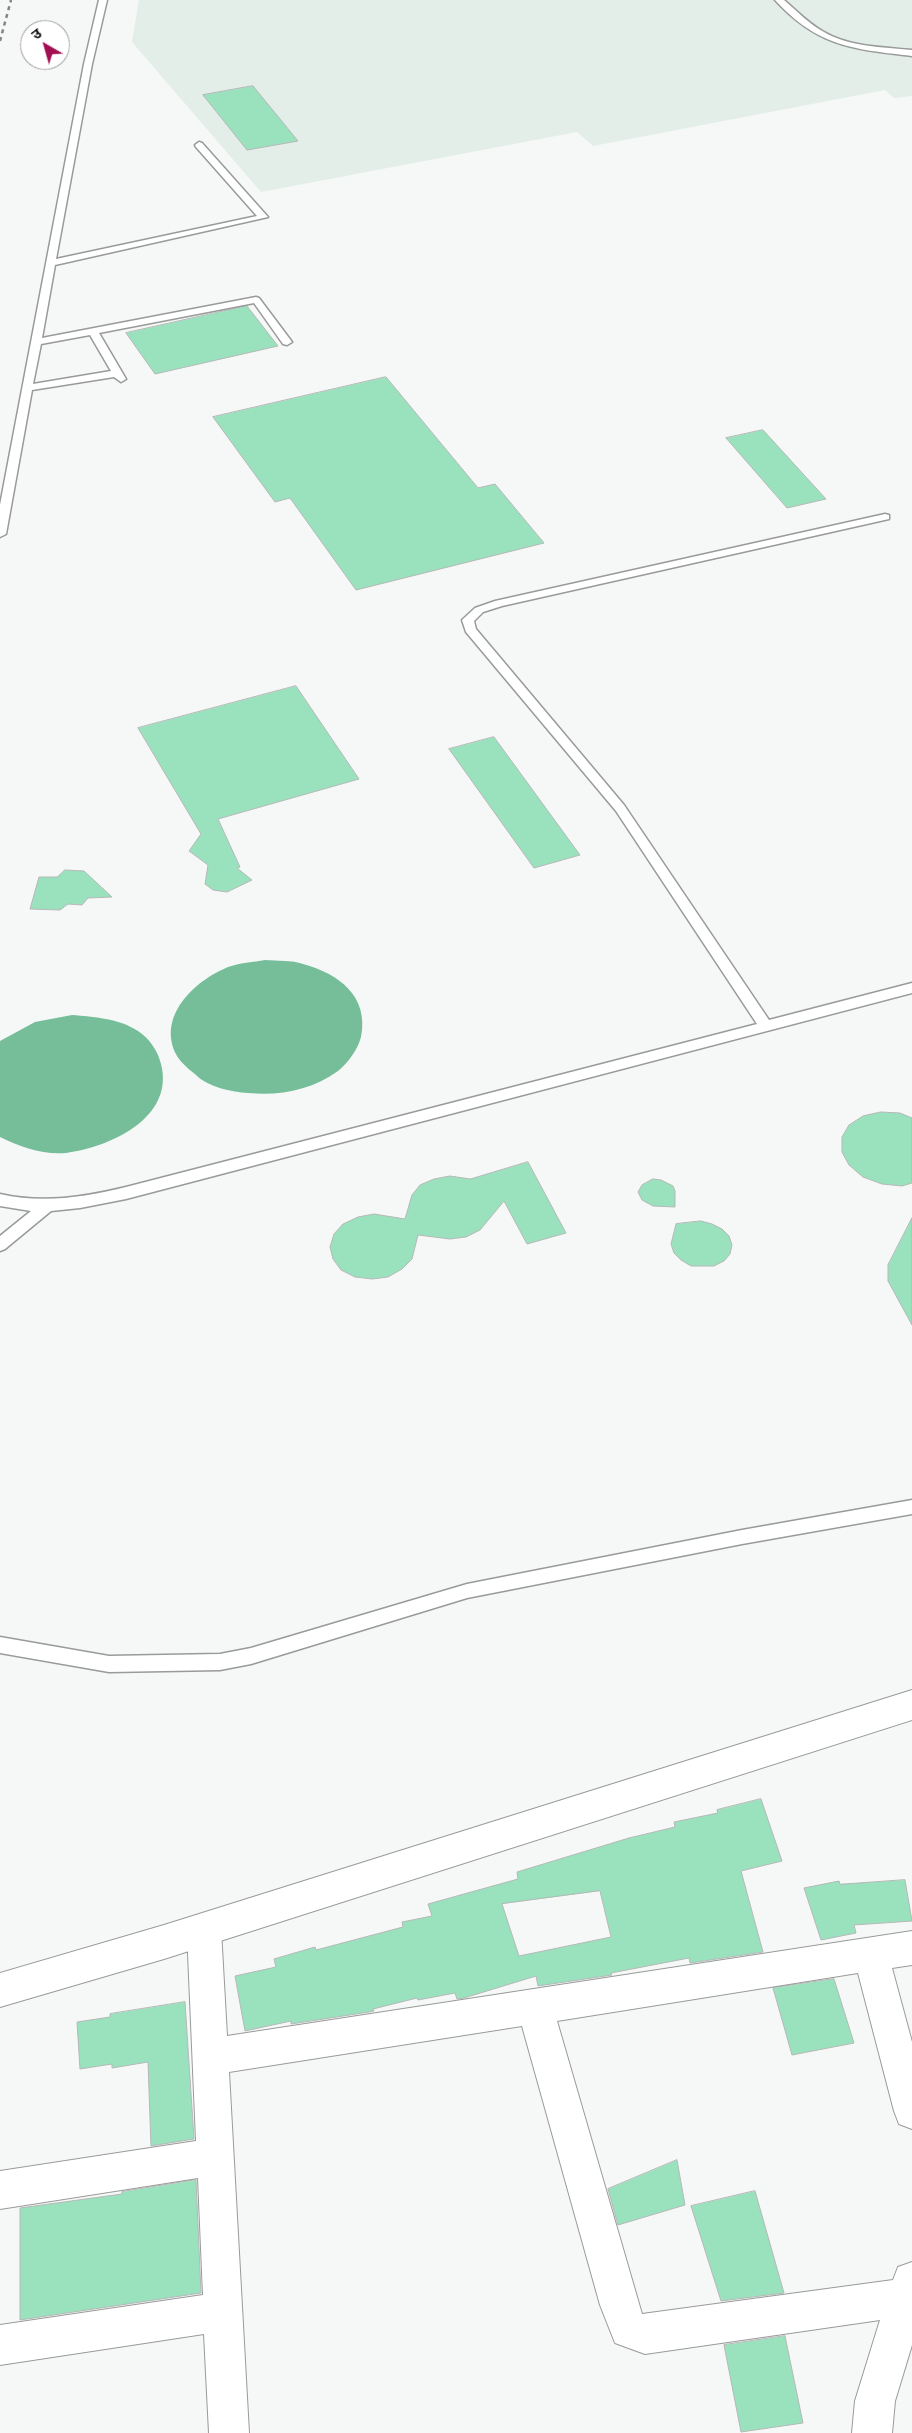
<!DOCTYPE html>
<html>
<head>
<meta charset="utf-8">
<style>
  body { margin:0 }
  #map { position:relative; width:912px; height:2433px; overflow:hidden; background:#f5f8f6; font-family:"Exo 2","Noto Sans Devanagari",sans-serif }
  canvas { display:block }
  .north { position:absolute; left:20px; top:20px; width:50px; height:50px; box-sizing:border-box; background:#fff; border:1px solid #9f9f9f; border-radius:50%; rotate:322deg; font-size:14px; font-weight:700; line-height:20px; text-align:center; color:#0e0f0f }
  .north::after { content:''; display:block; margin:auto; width:18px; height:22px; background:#a20e52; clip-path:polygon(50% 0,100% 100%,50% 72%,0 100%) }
</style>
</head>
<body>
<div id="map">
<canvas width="912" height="2433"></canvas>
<div class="north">उ</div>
</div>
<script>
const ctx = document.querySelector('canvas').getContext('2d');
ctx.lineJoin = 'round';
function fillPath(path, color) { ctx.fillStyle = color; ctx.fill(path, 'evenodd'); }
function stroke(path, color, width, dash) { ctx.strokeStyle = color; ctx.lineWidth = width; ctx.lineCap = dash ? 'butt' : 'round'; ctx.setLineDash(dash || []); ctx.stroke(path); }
fillPath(new Path2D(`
  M139,0h773v96l-18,2 -9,-8 -292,56 -16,-14 -316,60 -129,-150z`), '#e3eee8');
fillPath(new Path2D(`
  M265,960c12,1 27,0 38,4 36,10 66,32 58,73 -3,12 -13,26 -23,34 -26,19 -58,25 -90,22 -16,-1 -40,-6 -52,-18 -6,-5 -15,-12 -19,-19 -21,-39 17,-75 51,-89 11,-4 26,-5 37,-7z
  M72,1015c22,2 46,3 66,16 11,7 20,20 23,33 14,54 -51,83 -95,89 -23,2 -46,-6 -66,-16v-96l35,-19z`), '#76bd9a');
const building = new Path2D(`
  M253,86l45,55 -51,9 -44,-55z
  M247,306l31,40 -123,28 -29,-41z
  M386,377l92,111 17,-4 49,59 -188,47 -66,-92 -15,4 -62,-85z
  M763,430l63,69 -39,9 -61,-70z
  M296,686l63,93 -141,40 22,48 -3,1 15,12 -25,12 -14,-2 -8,-6 3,-19 -19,-14 12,-17 -63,-106z
  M494,737l86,118 -46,13 -85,-119z
  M65,870l19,1 28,26 -24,1 -6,7 -14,-1 -8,6 -30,-1 9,-32h18z
  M881,1112l19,1 12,5v65l-10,3 -20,-2 -19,-7 -14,-12 -7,-13v-15l7,-12 14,-9z
  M528,1162l38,71 -39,11 -23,-43 -24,29 -14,7 -16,2 -32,-4 -6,24 -10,10 -14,8 -16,2 -17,-2 -14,-7 -8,-11 -3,-12 4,-13 9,-10 15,-7 16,-3 31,5 7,-24 8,-10 14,-6 16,-3 20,3z
  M653,1179l8,1 12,6 2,5v16l-22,-1 -11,-6 -4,-8 4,-7z
  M912,1218v107l-24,-44v-16z
  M701,1221l11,3 10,5 7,7 3,9 -2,9 -6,7 -10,5h-23l-10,-6 -7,-7 -3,-9 5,-20z
  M761,1799l21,62 -41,10 22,81 -73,11 -1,-5 -78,15 1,2 -74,11 -2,-10 -72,22 -7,1 -2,-6 -37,7 -1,-2 -44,11 1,2 -5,1 -78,12v-3l-46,10 -10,-55 41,-9 -2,-8 41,-12 1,3 87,-23 -1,-5 30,-6 -4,-12 90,-25 -1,-7 112,-34 46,-11 -1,-5 44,-9 -1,-3zM600,1891l11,46 -92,19 -17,-52z
  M905,1880l7,41 -58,4 2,8 -35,7 -17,-52 35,-7 1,3z
  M834,1979l20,64 -62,12 -19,-67z
  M185,2002l9,137 -43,7 -3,-84 -36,6v-4l-32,5 -3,-47 33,-5v-3z
  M677,2160l8,45 -67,20 -10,-36z
  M196,2180l5,113 -181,27v-112l102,-14v-2z
  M755,2191l29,102 -63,8 -30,-95z
  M785,2336l18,87 -62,9 -17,-87z`);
fillPath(building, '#9ae2be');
stroke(building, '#b5b8b7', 1);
const lane = new Path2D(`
  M99,0h8l-15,64 -36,195 201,-43 -61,-69 -1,-2 4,-3 3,1 66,74 -213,48 -13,73 214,-41 3,1 33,44 -5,3 -4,-1 -29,-41 -155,30 27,46 -5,3 -7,-5 -82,13 -26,144 -6,3v-32l84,-441zM90,335l21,36 -78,13 8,-40z
  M775,0h9c13,11 25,24 40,32 26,15 58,15 88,18v6c-59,-7 -94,-9 -137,-56z
  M885,514l4,1v4l-387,87 -19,6 -9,9 2,8 148,176 145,215 143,-37v10l-786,206 -46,9 -29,3 -46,38 -5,2v-15l31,-25 -31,-5v-12c43,10 84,3 126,-7l631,-163 -141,-213 -150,-179 -4,-12 13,-12 20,-7z
  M912,1500v14l-170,30 -275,54 -216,66 -31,6 -111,2 -109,-19v-16l109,19 111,-2 31,-6 216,-64 275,-54z`);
const street = new Path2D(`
  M204,1913l12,5 5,12 6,106 685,-105v34l-20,3 20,74v87l-13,-5 -5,-13 -36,-138 -301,48 85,293 251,-34 5,-13 14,-5v83l-17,56 -3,32h-40l3,-32 25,-81 -235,34 -30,-11 -15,-38 -78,-279 -293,46 20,361h-40l-5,-99 -204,31v-40l203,-30 -5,-117 -198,31v-38l196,-30 -9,-211 5,-12z`);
const secondary = new Path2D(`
  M912,1690v30l-748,239 -164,48v-34l164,-48z`);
stroke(lane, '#989b99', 3);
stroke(street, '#989b99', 2);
stroke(secondary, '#989b99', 2);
fillPath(lane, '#fff');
fillPath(street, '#fff');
fillPath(secondary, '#fff');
stroke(new Path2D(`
  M0,41l11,-41`), '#838584', 2.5, [4, 4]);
</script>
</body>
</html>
